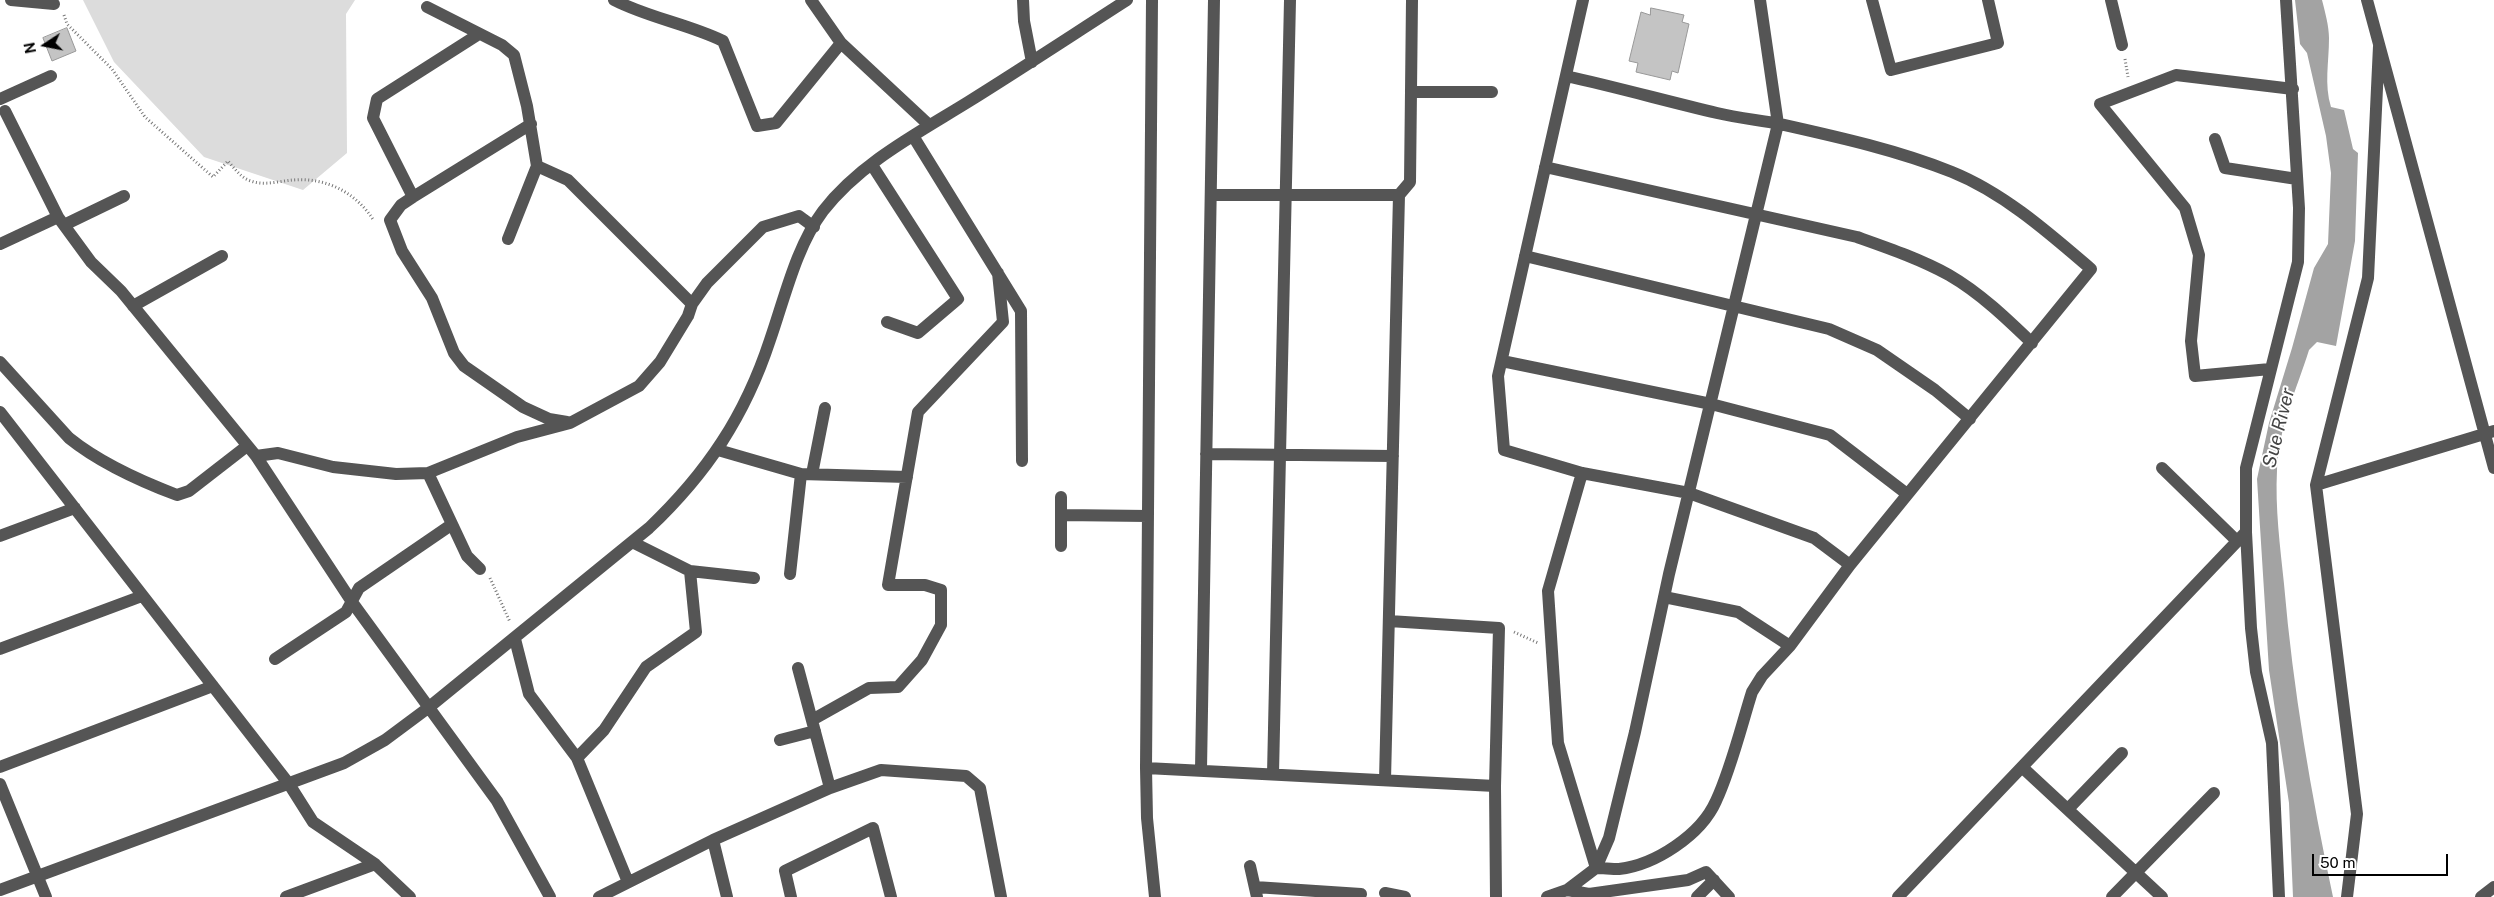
<!DOCTYPE html>
<html>
<head>
<meta charset="utf-8">
<style>
  body { margin:0 }
  #map { position:relative; width:2494px; height:897px; overflow:hidden; background:#fff; font-family:"Public Sans",sans-serif }
  canvas { display:block }
  .north { position:absolute; left:20px; top:20px; width:50px; height:50px; -webkit-text-stroke:4px #fff; paint-order:stroke; rotate:259deg; font-size:14px; font-weight:700; line-height:20px; text-align:center; color:#000 }
  .north::after { content:''; display:block; margin:auto; width:18px; height:22px; background:#000; clip-path:polygon(50% 0,100% 100%,50% 72%,0 100%) }
  .scale { position:absolute; left:2312px; top:854px; width:136px; height:22px; box-sizing:border-box; border:2px solid #000; border-top:0; padding-left:6px; font-size:15px; line-height:18px; white-space:nowrap; color:#000; -webkit-text-stroke:4px #fff; paint-order:stroke }
</style>
</head>
<body>
<div id="map">
<canvas width="2494" height="897"></canvas>
<div class="north">N</div>
<div class="scale">50 m</div>
</div>
<script>
const ctx = document.querySelector('canvas').getContext('2d');
ctx.lineJoin = 'round';
function fillPath(path, color) { ctx.fillStyle = color; ctx.fill(path, 'evenodd'); }
function stroke(path, color, width, dash) { ctx.strokeStyle = color; ctx.lineWidth = width; ctx.lineCap = dash ? 'butt' : 'round'; ctx.setLineDash(dash || []); ctx.stroke(path); }
function label(font, color, halo, rows, align = 'center') {
  ctx.font = font + ' "Public Sans",sans-serif'; ctx.lineWidth = 4; ctx.setLineDash([]); ctx.textBaseline = 'middle'; ctx.strokeStyle = halo; ctx.fillStyle = color; for (const [text, x, y, turn = 0] of rows) {
    ctx.save(); ctx.translate(x, y); ctx.rotate((+turn || 0) * Math.PI / 180); ctx.textAlign = isNaN(turn) ? turn : align; if (halo) ctx.strokeText(text, 0, 0); ctx.fillText(text, 0, 0); ctx.restore();
  }
}
fillPath(new Path2D(`
  M83,0h272l-9,14 1,139 -44,37 -99,-33 -90,-95z`), '#dcdcdc');
fillPath(new Path2D(`
  M2295,0h27c3,12 7,26 7,38 0,25 -5,46 2,69l13,3 9,39 5,4 -3,88 -19,105 -19,-4 -8,8c-12,38 -31,80 -32,120 -2,38 3,76 7,114 9,106 27,209 49,313h-40l-4,-94 -20,-133 -12,-191 12,-56 23,-75 22,-80 14,-24 3,-71 -5,-37 -19,-83 -7,-9z`), '#a3a3a3');
const building = new Path2D(`
  M1651,8l33,7 -2,7 7,2 -11,49 -6,-2 -2,9 -34,-8 2,-9 -9,-2 12,-49 9,3z
  M67,28l9,23 -24,10 -9,-23z`);
fillPath(building, '#c4c4c4');
stroke(building, '#999', 1);
stroke(new Path2D(`
  M64,15l3,9 45,45 33,48 68,60 15,-16c7,8 13,17 23,20 13,5 29,0 42,-1 33,-3 64,13 81,41
  M2125,59l3,18
  M490,578l20,44
  M1514,632l24,11`), '#777', 3, [1, 2.5]);
stroke(new Path2D(`
  M11,0l43,4
  M614,0c35,18 74,24 109,41l34,85 19,-3 65,-80
  M811,0l30,43 88,82
  M1023,0l1,21 8,41
  M1152,0l-6,768 1,50 8,79
  M1583,0l-85,376 6,74 78,23 107,20 125,45 36,27
  M1872,0l19,70 107,-27 -10,-43
  M2111,0l11,45
  M2367,0l127,468
  M427,7l75,38 12,10 13,51 10,60 31,14 124,124
  M1566,76c50,11 100,25 151,37 21,5 42,7 63,11 58,13 117,26 172,48 52,21 97,61 139,97l-241,296 -60,81 -28,30 -10,16c-11,35 -21,77 -36,109 -15,34 -61,64 -97,68 -8,0 -16,-1 -23,-1
  M1411,92h81
  M0,99l51,-23
  M5,111l53,106 33,45 30,29 135,165 96,146 145,199 53,96
  M531,124l-118,73 -12,8 -11,15 12,31 30,47 22,55 10,13 59,41 26,12 18,3
  M913,136l108,175 1,150
  M2215,139l10,29 72,11
  M872,165l86,134 -40,34 -31,-11
  M1545,167l312,70c31,11 63,22 92,38 31,18 57,43 83,68
  M1211,195h188
  M413,197l-40,-79 4,-19 102,-65
  M64,225l60,-29
  M508,239l29,-73
  M0,244l58,-27
  M1525,256l304,73 48,21 58,40 35,29
  M133,306l89,-50
  M1502,361l209,43 119,31 77,59
  M0,362l69,76c31,25 71,43 108,57l12,-4 58,-45
  M2270,369l-75,7 -4,-35 8,-86 -14,-47 -85,-104 76,-29 117,14
  M0,412l289,372 24,38 62,42 35,33
  M718,450l83,24 -11,100
  M1206,454l187,2
  M256,456l22,-3 55,14 63,7 32,-1 89,-36 53,-14 69,-37 21,-24 28,-46 4,-12 15,-21 56,-56 36,-11 15,11
  M2162,468l75,73
  M428,473l39,83 13,13
  M1582,473l-34,118 10,152 38,125
  M801,474l106,3
  M812,474l13,-66
  M2316,485l178,-54
  M1061,515l87,1
  M0,536l75,-28
  M1061,546v-49
  M690,571l64,7
  M1664,597l74,15 52,34
  M1389,621l110,7 -4,158 1,111
  M515,639l14,55 48,64 51,124
  M0,649l142,-53
  M275,659l71,-47 13,-24 92,-63
  M798,668l32,120
  M812,720l57,-32 29,-1 24,-27 19,-35v-35l-16,-5h-37l30,-173 85,-90 -5,-49
  M780,740l35,-9
  M577,758l27,-28 42,-63 50,-35 -6,-61 -58,-29
  M0,767l213,-81
  M1146,768l349,18
  M2023,768l139,129
  M1201,770l13,-770
  M1273,774l17,-774
  M1385,780l14,-585 11,-13 2,-182
  M0,784l46,113
  M2068,809l54,-56
  M713,840l14,57
  M1250,866l7,31
  M1255,887l106,7
  M0,890l344,-127 41,-23 43,-32 221,-180c58,-55 96,-112 121,-188 15,-43 26,-93 53,-129 37,-48 95,-78 145,-109 53,-33 106,-68 159,-102
  M1567,890l22,4 99,-14 18,-8 23,25
  M1385,893l20,4
  M286,897l89,-33
  M599,897l114,-57 117,-52 51,-18 85,6 14,12 21,109
  M791,897l-6,-26 88,-43 18,69
  M1547,897l20,-7 29,-22 13,-30 26,-106 34,-158 109,-450 -18,-124
  M1697,897l17,-17
  M1898,897l348,-365
  M2112,897l102,-104
  M2279,897l-7,-154 -16,-71 -5,-44 -5,-96v-64l52,-206 1,-54 -13,-208
  M2347,897l10,-83 -41,-329 52,-207 11,-232
  M2481,897l13,-10`), '#555', 12);
label('italic 19px', '#444', '#fff', [
  ["Sue River",2279,428,-76]
]);
</script>
</body>
</html>
